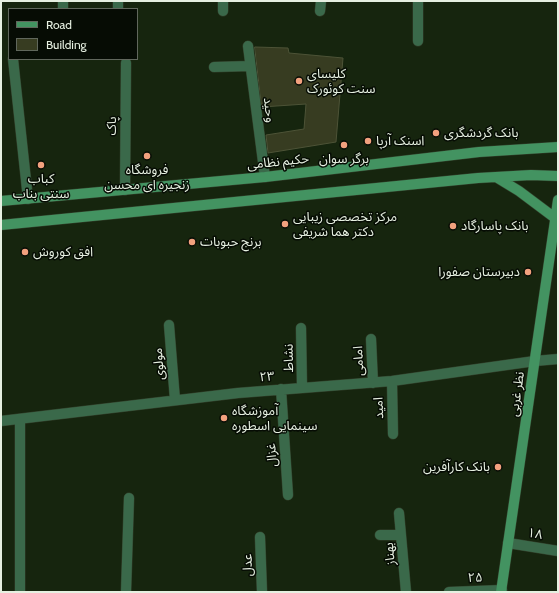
<!DOCTYPE html>
<html>
<head>
<meta charset="utf-8">
<style>
  body { margin:0 }
  #map { position:relative; width:559px; height:593px; overflow:hidden; background:#16250e; font-family:Cabin,sans-serif }
  canvas { display:block }
  .frame { position:absolute; inset:0; border:2px solid #e6f0e1; pointer-events:none }
  .legend { position:absolute; left:8px; top:8px; width:130px; height:52px; box-sizing:border-box; background:#060c04; border:1px solid #60675c; margin:0; padding:5px 7px; list-style:none; font-size:12px; color:#e6f0e1 }
  .legend li { display:flex; align-items:center; gap:8px; height:20px }
  .legend b { width:20px; border:1px solid #60675c }
</style>
</head>
<body>
<div id="map">
<canvas width="559" height="593"></canvas>
<div class="frame"></div>
<ul class="legend">
<li><b style="height:5px;background:#439361"></b>Road</li>
<li><b style="height:11px;background:#373c21"></b>Building</li>
</ul>
</div>
<script>
const ctx = document.querySelector('canvas').getContext('2d');
ctx.lineJoin = 'round';
function fillPath(path, color) { ctx.fillStyle = color; ctx.fill(path, 'evenodd'); }
function stroke(path, color, width, dash) { ctx.strokeStyle = color; ctx.lineWidth = width; ctx.lineCap = dash ? 'butt' : 'round'; ctx.setLineDash(dash || []); ctx.stroke(path); }
function label(font, color, halo, rows, align = 'center') {
  ctx.font = font + ' Cabin,"Noto Sans Arabic",sans-serif'; ctx.lineWidth = 3; ctx.setLineDash([]); ctx.textBaseline = 'middle'; ctx.strokeStyle = halo; ctx.fillStyle = color; for (const [text, x, y, turn = 0] of rows) {
    ctx.save(); ctx.translate(x, y); ctx.rotate((+turn || 0) * Math.PI / 180); ctx.textAlign = isNaN(turn) ? turn : align; if (halo) ctx.strokeText(text, 0, 0); ctx.fillText(text, 0, 0); ctx.restore();
  }
}
const building = new Path2D(`
  M255,47l33,1 1,5 54,5 -7,84 -68,11 -2,-18 38,-6 2,-25 -44,3z`);
fillPath(building, '#373c21');
stroke(building, '#4d5337', 1);
const minor = new Path2D(`
  M63,1v8
  M118,1v8
  M223,11v-10
  M320,11l1,-10
  M418,41v-40
  M248,46l17,131
  M13,59l15,140
  M214,67l36,-1
  M125,190l1,-127
  M169,325l6,75
  M301,328l1,60
  M371,339l2,44
  M392,381l1,53
  M281,389l7,106
  M20,419v173
  M1,421l237,-28 154,-12 143,-20 23,-2
  M399,513l7,79
  M380,535h21
  M260,537l2,55
  M508,543l50,8
  M126,592l3,-94
  M449,592l53,-2`);
const secondary = new Path2D(`
  M496,177l23,14 36,27
  M1,201l264,-24 214,-25 79,-5
  M1,225l477,-47 53,-3 27,1
  M501,592l57,-392`);
stroke(minor, '#33412c', 11);
stroke(secondary, '#33412c', 11);
stroke(minor, '#3a694a', 10);
stroke(secondary, '#439361', 10);
for (const [x, y, r, color] of [
  [299,81,4,"#f2a17e"],
  [436,133,4,"#f2a17e"],
  [368,141,4,"#f2a17e"],
  [344,145,4,"#f2a17e"],
  [147,156,4,"#f2a17e"],
  [41,165,4,"#f2a17e"],
  [285,224,4,"#f2a17e"],
  [453,226,4,"#f2a17e"],
  [192,242,4,"#f2a17e"],
  [25,252,4,"#f2a17e"],
  [528,272,4,"#f2a17e"],
  [224,418,4,"#f2a17e"],
  [498,467,4,"#f2a17e"]
]) { const dot = new Path2D(); dot.arc(x, y, r, 0, 2 * Math.PI); ctx.fillStyle = color; ctx.fill(dot); stroke(dot, '#060c04', 1.5); }
label('13px', '#e6f0e1', '#060c04', [
  ["کلیسای",307,74],
  ["سنت کوئورک",307,89],
  ["بانک گردشگری",444,133],
  ["اسنک آرپا",376,141],
  ["برگر سوان",344,159,"center"],
  ["فروشگاه",147,170,"center"],
  ["زنجیره ای محسن",147,185,"center"],
  ["کباب",41,179,"center"],
  ["سنتی بناب",41,194,"center"],
  ["مرکز تخصصی زیبایی",293,217],
  ["دکتر هما شریفی",293,232],
  ["بانک پاسارگاد",461,226],
  ["برنج حبوبات",200,242],
  ["افق کوروش",33,252],
  ["دبیرستان صفورا",520,272,"right"],
  ["آموزشگاه",232,411],
  ["سینمایی اسطوره",232,426],
  ["بانک کارآفرین",490,467,"right"]
], 'left');
label('13px', '#e6f0e1', '#060c04', [
  ["وحید",269,110,83],
  ["پاک",112,126,-90],
  ["حکیم نظامی",278,162,-6],
  ["نشاط",289,358,-91],
  ["امامی",359,361,-93],
  ["مولوی",159,364,-94],
  ["۲۳",267,377,-4],
  ["نظر غربی",517,394,-82],
  ["امید",379,408,-92],
  ["غزال",272,455,-94],
  ["۱۸",535,534,9],
  ["بهناز",390,554,-96],
  ["عدل",248,565,-91],
  ["۲۵",475,578,-2]
]);
</script>
</body>
</html>
